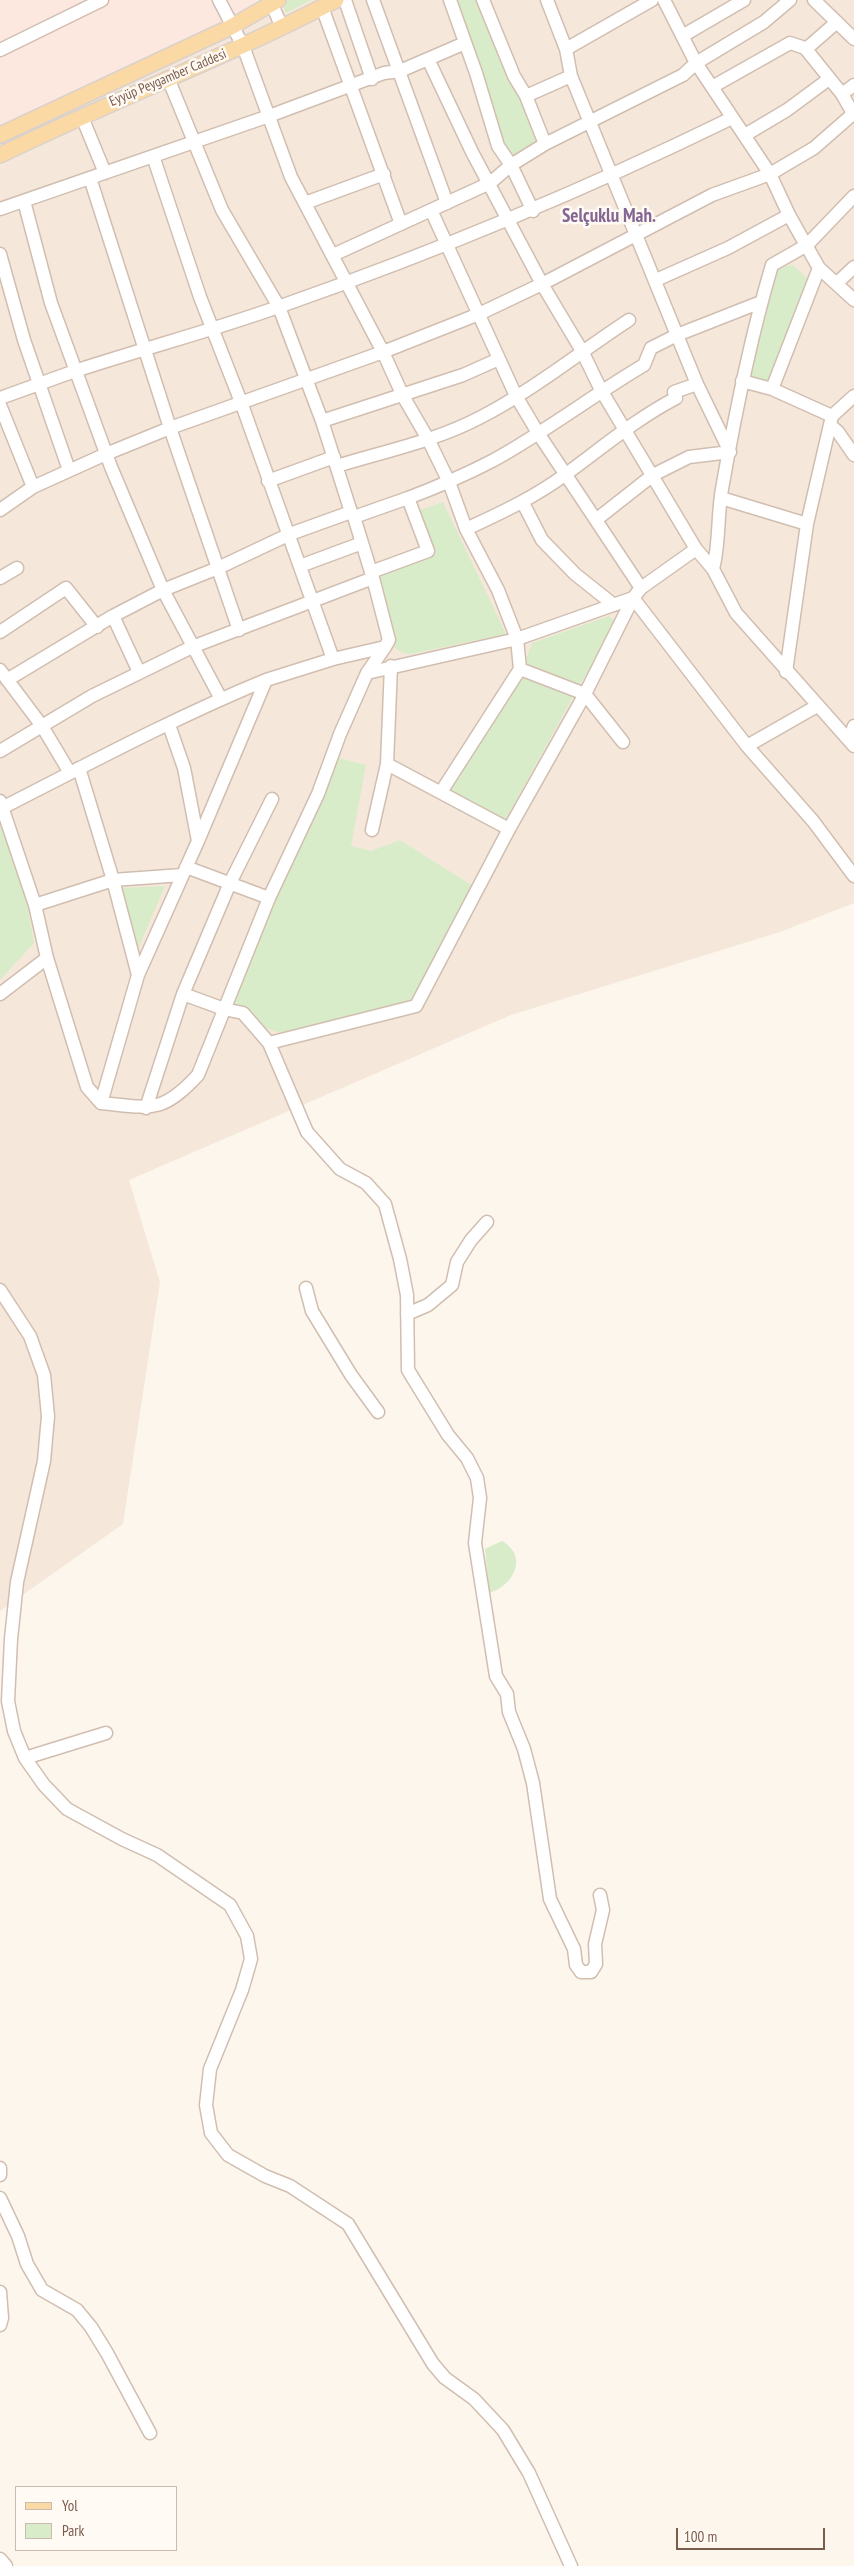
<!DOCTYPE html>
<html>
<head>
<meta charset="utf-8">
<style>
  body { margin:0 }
  #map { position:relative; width:854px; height:2566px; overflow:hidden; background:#fdf6ec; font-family:"PT Sans Narrow",sans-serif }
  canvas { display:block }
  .legend { position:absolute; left:15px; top:2486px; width:162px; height:65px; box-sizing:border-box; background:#fffaf3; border:1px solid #cabbb1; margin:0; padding:6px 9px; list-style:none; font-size:15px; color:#7a5c4d }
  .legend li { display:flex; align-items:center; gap:10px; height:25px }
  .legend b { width:25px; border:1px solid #cabbb1 }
  .scale { position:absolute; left:676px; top:2528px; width:149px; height:22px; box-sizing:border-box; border:2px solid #7a5c4d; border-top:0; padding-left:6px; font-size:15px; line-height:18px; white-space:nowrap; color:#7a5c4d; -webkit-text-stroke:4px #fffaf3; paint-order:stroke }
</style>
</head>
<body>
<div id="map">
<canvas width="854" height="2566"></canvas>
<ul class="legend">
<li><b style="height:6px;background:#fbd9a5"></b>Yol</li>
<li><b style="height:14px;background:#d8ecc9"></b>Park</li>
</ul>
<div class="scale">100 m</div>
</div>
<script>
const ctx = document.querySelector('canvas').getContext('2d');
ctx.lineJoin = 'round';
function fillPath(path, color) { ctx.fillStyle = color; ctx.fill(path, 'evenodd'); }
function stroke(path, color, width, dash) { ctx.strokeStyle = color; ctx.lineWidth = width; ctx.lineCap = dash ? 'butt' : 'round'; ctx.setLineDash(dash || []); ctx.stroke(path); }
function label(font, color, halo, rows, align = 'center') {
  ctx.font = font + ' "PT Sans Narrow",sans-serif'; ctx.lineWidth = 5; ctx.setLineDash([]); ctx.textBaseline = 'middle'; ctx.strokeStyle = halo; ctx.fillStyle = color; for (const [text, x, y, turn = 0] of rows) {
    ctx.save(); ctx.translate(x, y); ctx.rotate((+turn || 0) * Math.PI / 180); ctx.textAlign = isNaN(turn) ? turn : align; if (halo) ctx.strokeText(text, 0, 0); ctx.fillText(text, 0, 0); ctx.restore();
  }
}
fillPath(new Path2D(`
  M0,0h854v903l-74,29 -269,83 -382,165 31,102 -37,242 -123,87z`), '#f5e8da');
fillPath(new Path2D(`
  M0,0h303l-303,147z`), '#fde8e0');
fillPath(new Path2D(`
  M288,0h23l-25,13 -3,-7z
  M453,0h26l50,107 10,37 -30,12 -11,-21 -4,-28z
  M793,265l14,13 -36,108 -23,-10 28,-108z
  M443,502l63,132 -95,20 -8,-1 -9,-6 -5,-30 -12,-41 56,-22 -15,-43z
  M609,616l8,7 -38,63 -55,-22 8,-21z
  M521,677l53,18 -68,124 -59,-28z
  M338,758l28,7 -15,81 20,5 29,-11 73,46 -63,117c-25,6 -117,34 -136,28 -15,-4 -28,-19 -40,-29l28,-76z
  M0,808l25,84 9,51 -34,37z
  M165,886l-27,63 -16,-61z
  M502,1541c28,16 10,46 -13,52l-4,-44z`), '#d8ecc9');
const minor = new Path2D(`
  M219,0l24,46 48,131 92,175 20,44 25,43 21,43 17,47 32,61 19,49 3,30 -79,123
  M270,0l11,25
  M345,0l27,79
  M373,0l74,203
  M450,0l26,73 22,73 13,19 22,46
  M483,0l31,76 12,20 19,48
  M547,0l19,49 5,27 126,308 33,68 -41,5 -36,18 -56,44
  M664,0l32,63 74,111 19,41 30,53 35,32
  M814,0l40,39
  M322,7l79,217
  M684,35l60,-35
  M566,49l86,-49
  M806,49l31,-27
  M0,50l102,-50
  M428,59l44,93 70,132 40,67 19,39 95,159 17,20 23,44 118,133
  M712,87l78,-44 15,5 37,46 12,21
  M842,94l12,-9
  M526,96l45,-20
  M82,117l23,56
  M745,135l42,-25 42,-31
  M153,156l47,141 41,105 92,257
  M90,178l80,250 69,202
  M24,201l27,102 60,164 52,123 58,109
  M305,203l79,-29
  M0,209l269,-93 115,-43 16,-2 65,-28
  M431,210l85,186 22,37 103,155
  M0,254l24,86 45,130
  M333,255l157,-72 21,-18 34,-21 138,-69 13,-12 68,-41 26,-22
  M656,280l72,-32 61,-33
  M837,283l17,-16
  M742,381l30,8 60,27
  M772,389l47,-121
  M0,398c26,-9 52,-19 78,-28 67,-22 136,-40 203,-64 154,-54 304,-116 451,-188
  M0,405l33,82
  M322,421l141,-46 36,-16
  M830,425l8,7 16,23
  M337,466c48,-15 99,-25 144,-49 52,-27 99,-65 148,-97
  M268,481l66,-24
  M408,498c29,-11 57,-23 84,-37 53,-29 101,-66 152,-96l7,-17 26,-13 84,-33
  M721,498l86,26
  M523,503l19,37 33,34 39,31
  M0,510l33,-23 73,-33 64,-26 213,-76 96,-38 63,-30 170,-89 58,-21 44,-26 39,-34
  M354,517l17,55
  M466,529c35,-16 69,-32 100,-55 37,-27 70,-55 110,-76l-2,-6 23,-8
  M300,566l62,-23
  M713,569c7,-27 4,-53 9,-80 13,-75 28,-150 50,-224l35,-20 47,-49
  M0,578l17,-10
  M373,578l16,62 -4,7
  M113,616l26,56
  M0,632l66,-44 31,39
  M391,666l-4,98 122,65
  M520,669l65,25 38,48
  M0,670l42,56 28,47
  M786,672l21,-148 25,-108 22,-20
  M367,673l150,-34 116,-41 114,148 66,75 41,55
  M7,680l106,-64 50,-26 55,-22 72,-34 61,-22
  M169,725l15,43 14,73
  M849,740l5,-14
  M747,746l70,-40
  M0,751l92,-55 100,-49 181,-69 -2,-6 57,-21 -20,-53 -54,19 -3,-5 -29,-91 -43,-114 -57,-97 -54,-132
  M79,768l34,112 69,-5
  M0,801l35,104 12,53 40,129 14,16
  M4,807c86,-44 172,-90 262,-127
  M372,830l15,-66
  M186,867l83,31
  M35,905l78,-25 25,95 -37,128c50,5 61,11 97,-28l71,-177 49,-104 22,-60 27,-61 18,-26 -52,12 -67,21 -68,161 -60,134
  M0,994l47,-36
  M183,994l41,15 19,4 26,30 38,89 33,37 26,14 19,21 15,55 7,36 1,75 40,65 19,23 10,20 3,20 -5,45 21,133 11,18 2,18 15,37 9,34 17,116 24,50 2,16 5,7h10l5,-8 -1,-20 8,-34 -3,-15
  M269,1043l147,-37 93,-177 76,-135 48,-96 8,-10 55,-39
  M146,1108l37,-114 47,-111 42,-84
  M306,1288l6,23 39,64 27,37
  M0,1290l30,46 14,39 4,41 -4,45 -27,121 -6,57 -3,62 6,30 11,27 19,27 23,24 55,30 35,16 73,50 17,31 4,23 -9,31 -32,79 -4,36 5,28 17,22 37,21 25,10 58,38 85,140 12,14 29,21 29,31 26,43 42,93
  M407,1314l21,-9 24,-20 5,-23 14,-22 16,-18
  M25,1758l81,-25
  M0,2168v7
  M0,2198l18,38 9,28 15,26 35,20 14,17 16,26 43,80
  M0,2292l2,26 -2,7
  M0,2559l6,7`);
const major = new Path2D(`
  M0,135l231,-108 47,-27
  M0,155c111,-54 227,-98 336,-155`);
stroke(minor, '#d1beb0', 15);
stroke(major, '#dad1cd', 18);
stroke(minor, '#fff', 12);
stroke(major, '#fbd9a5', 15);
label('14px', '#7a5c4d', '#fffaf3', [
  ["Eyyüp Peygamber Caddesi",168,78,-23]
]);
label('bold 19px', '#846695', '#fffaf3', [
  ["Selçuklu Mah.",609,217]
]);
</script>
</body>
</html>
